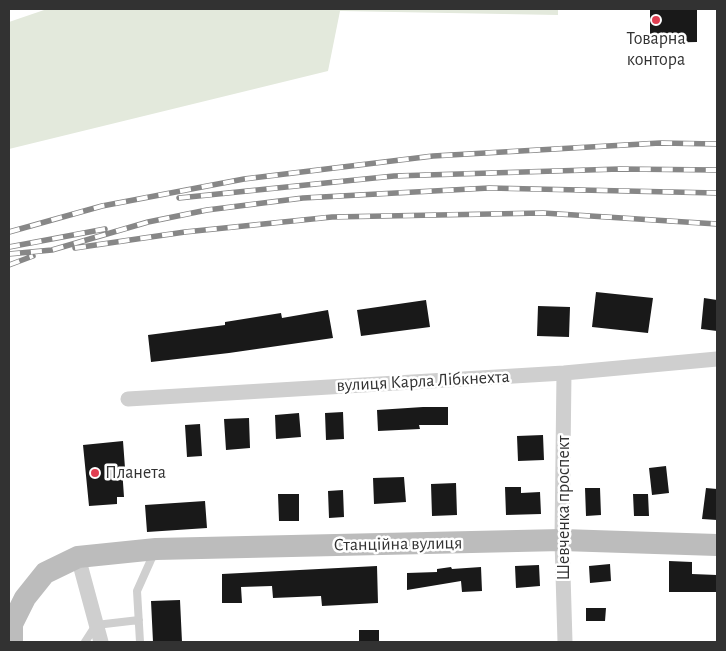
<!DOCTYPE html>
<html>
<head>
<meta charset="utf-8">
<style>
  body { margin:0 }
  #map { position:relative; width:726px; height:651px; overflow:hidden; background:#fff; font-family:"Alegreya Sans",sans-serif }
  canvas { display:block }
  .frame { position:absolute; inset:0; border:10px solid #323232; pointer-events:none }
</style>
</head>
<body>
<div id="map">
<canvas width="726" height="651"></canvas>
<div class="frame"></div>
</div>
<script>
const ctx = document.querySelector('canvas').getContext('2d');
ctx.lineJoin = 'round';
function fillPath(path, color) { ctx.fillStyle = color; ctx.fill(path, 'evenodd'); }
function stroke(path, color, width, dash) { ctx.strokeStyle = color; ctx.lineWidth = width; ctx.lineCap = dash ? 'butt' : 'round'; ctx.setLineDash(dash || []); ctx.stroke(path); }
function label(font, color, halo, rows, align = 'center') {
  ctx.font = font + ' "Alegreya Sans",sans-serif'; ctx.lineWidth = 5; ctx.setLineDash([]); ctx.textBaseline = 'middle'; ctx.strokeStyle = halo; ctx.fillStyle = color; for (const [text, x, y, turn = 0] of rows) {
    ctx.save(); ctx.translate(x, y); ctx.rotate((+turn || 0) * Math.PI / 180); ctx.textAlign = isNaN(turn) ? turn : align; if (halo) ctx.strokeText(text, 0, 0); ctx.fillText(text, 0, 0); ctx.restore();
  }
}
fillPath(new Path2D(`
  M47,9h511v6l-218,-4 -12,60 -319,78v-127z`), '#e3e9dc');
fillPath(new Path2D(`
  M650,9h47v33l-47,1z
  M596,292l57,6 -5,35 -56,-6z
  M704,298l13,2v31l-16,-2z
  M426,300l4,27 -69,9 -4,-26z
  M538,306l32,1 -1,30 -32,-1z
  M328,310l5,28 -104,15 -78,9 -3,-27 77,-10v-3l56,-9 1,5z
  M423,407h25v18h-29l1,4 -42,2 -1,-21z
  M343,412l1,27 -18,1 -1,-27z
  M299,413l2,24 -25,2 -1,-24z
  M249,418l1,30 -24,2 -2,-31z
  M200,424l2,32 -15,1 -2,-32z
  M543,435l1,25 -26,1 -1,-25z
  M123,441l2,27h-3l2,29h-7v7l-28,2 -6,-61z
  M666,466l3,27 -17,2 -3,-27z
  M404,477l2,25 -32,2 -1,-26z
  M456,483l1,32 -25,1 -1,-32z
  M505,487h16v6l19,-1 1,22 -35,1z
  M585,488h15l1,27 -15,1z
  M706,488l11,1v31l-15,-1z
  M343,490l1,27 -15,1 -1,-27z
  M278,494h21v27h-20z
  M633,494h15l1,22h-15z
  M205,501l2,27 -60,4 -2,-27z
  M669,561l23,1v12l25,1v17h-48z
  M610,564l1,17 -21,2 -1,-17z
  M539,565l1,21 -24,2 -1,-22z
  M377,566l1,37 -56,3 -1,-10 -48,2 -1,-12 -31,1 1,16h-20v-29z
  M451,567l1,2 29,-2 1,24 -20,1 -1,-11 -54,9v-17l30,-1v-3z
  M180,600l2,42h-29l-2,-41z
  M586,608h20l-1,13h-19z
  M359,630h20v12h-20z`), '#191919');
stroke(new Path2D(`
  M85,642l11,-17 43,-5
  M140,642l-3,-51 17,-38`), '#cfcfcf', 8);
stroke(new Path2D(`
  M564,373l-2,167 3,102
  M128,399l436,-26 153,-14
  M78,557l23,85`), '#cfcfcf', 15);
stroke(new Path2D(`
  M12,642v-18l13,-26 20,-25 33,-16 78,-8 406,-9 155,5`), '#bcbcbc', 22);
const rail = new Path2D(`
  M179,198l215,-22 226,-7 97,1
  M9,232l93,-26 142,-27 189,-23 227,-13 57,1
  M9,247l96,-18
  M75,248l110,-16 147,-15 211,-4 174,11
  M9,254l43,-4 96,-28 59,-12 96,-12 186,-10 228,5
  M9,265l24,-9`);
stroke(rail, '#878787', 5.5);
stroke(rail, '#fff', 4, [11]);
for (const [x, y, r, color] of [
  [656,20,5,"#e03e51"],
  [95,473,5,"#e03e51"]
]) { const dot = new Path2D(); dot.arc(x, y, r, 0, 2 * Math.PI); ctx.fillStyle = color; ctx.fill(dot); stroke(dot, '#fff', 2); }
label('18px', '#323232', '#fff', [
  ["Товарна",656,39],
  ["контора",656,60],
  ["Планета",105,473,"left"]
]);
label('18px', '#323232', '#fff', [
  ["вулиця Карла Лібкнехта",423,381,-3],
  ["Шевченка проспект",564,508,-90],
  ["Станційна вулиця",398,544,-1]
]);
</script>
</body>
</html>
